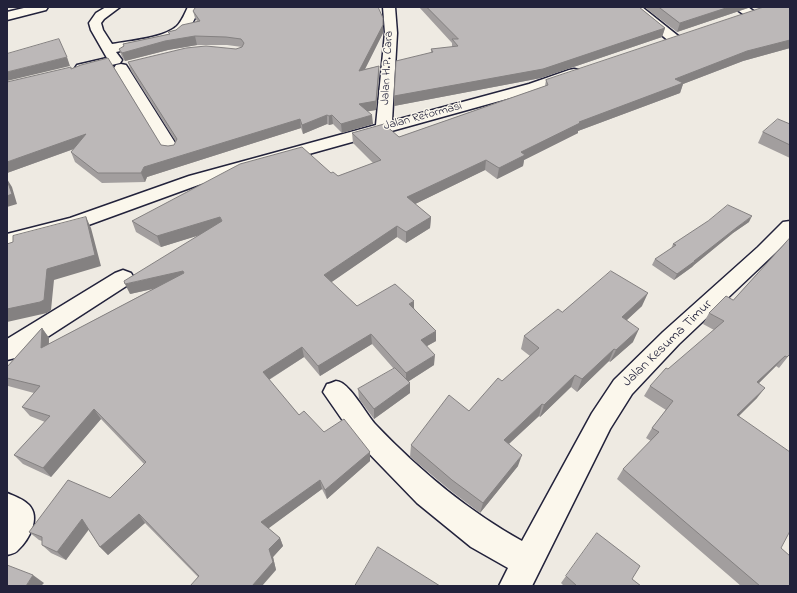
<!DOCTYPE html>
<html>
<head>
<meta charset="utf-8">
<style>
  body { margin:0 }
  #map { position:relative; width:797px; height:593px; overflow:hidden; background:#eeeae2; font-family:"Indie Flower",sans-serif }
  canvas { display:block }
  .frame { position:absolute; inset:0; border:8px solid #22223b; pointer-events:none }
</style>
</head>
<body>
<div id="map">
<canvas width="797" height="593"></canvas>
<div class="frame"></div>
</div>
<script>
const ctx = document.querySelector('canvas').getContext('2d');
ctx.lineJoin = 'round';
function stroke(path, color, width, dash) { ctx.strokeStyle = color; ctx.lineWidth = width; ctx.lineCap = dash ? 'butt' : 'round'; ctx.setLineDash(dash || []); ctx.stroke(path); }
function fillPath(path, color) { ctx.fillStyle = color; ctx.fill(path, 'evenodd'); }
function label(font, color, halo, rows, align = 'center') {
  ctx.font = font + ' "Indie Flower",sans-serif'; ctx.lineWidth = 3; ctx.setLineDash([]); ctx.textBaseline = 'middle'; ctx.strokeStyle = halo; ctx.fillStyle = color; for (const [text, x, y, turn = 0] of rows) {
    ctx.save(); ctx.translate(x, y); ctx.rotate((+turn || 0) * Math.PI / 180); ctx.textAlign = isNaN(turn) ? turn : align; if (halo) ctx.strokeText(text, 0, 0); ctx.fillText(text, 0, 0); ctx.restore();
  }
}
const street = new Path2D(`
  M28,7h20l-2,3 -39,10v-8z
  M106,7h14l-16,12 -3,4 2,7 9,14c18,-3 52,-6 65,-18 5,-5 8,-13 11,-19h12c-4,8 -7,18 -14,24 -14,13 -51,17 -70,21l6,8 -2,3 -38,9 -5,-1 -2,-3 2,-3 30,-7 -16,-28 -2,-7 7,-10z
  M383,7h12l2,26 -5,88 137,-37 40,-14 5,-1 5,1 2,3 -2,3 -40,14 -338,94 -118,43 -76,21v-14l63,-16 119,-42 187,-51 9,-92z
  M628,7h14l40,32 -2,3h-10z
  M733,7h15l8,6 -2,3h-8z
  M121,64l5,1 2,3 51,81 -2,4 -6,1 -6,-1 -2,-4 -49,-81 2,-3z
  M790,221v18l-111,105 -47,50 -22,35 -78,157h-33l9,-18 -37,-21 -54,-44 -60,-62 -34,-49 4,-8c2,0 6,-2 9,-3 13,0 31,35 40,44 43,45 92,86 146,116l70,-128 22,-33 49,-48 95,-85 25,-25z
  M123,270l8,3 3,5 -3,5 -116,75 -8,2v-21l108,-66z
  M7,493c7,3 16,6 22,12 12,13 0,35 -11,45 -2,3 -7,4 -11,5z`);
stroke(street, '#22223b', 3);
fillPath(street, '#fbf7ec');
fillPath(new Path2D(`
  M419,7h220l26,21 -3,9 -121,41 -147,28v-10l37,-43v-4l21,-2v-4z
  M644,7h107l-74,25z
  M790,7v41l-47,13 -60,23 -3,9 -102,38v2l-54,27 -1,6 -26,13 -12,-9 -70,34 16,13 -1,11 -24,15 -9,-6 -66,45 26,24 57,2 22,33 -9,5 7,19 -25,16 1,2v10l-36,26 -15,-20 -1,-10 36,-20 -22,-25 -52,32 -16,-19 -35,23 30,35 25,17 46,20v9l-43,38 -5,-10 -54,39 12,10 3,8 -10,11 3,13 -78,7 -53,-54 -37,32 -8,-8 -12,-18 -22,31 -15,-7 -9,-8v-4l-3,-1 -10,-8 81,-34 34,-34 -43,-45 -50,58 -28,-13 -9,-9 31,-33 -15,-6 -8,-9 12,-14 -26,-7 -1,-1v-18l35,-39 7,10v6l104,-55 -23,5 69,-59 -38,12 -25,-15 -4,-11 199,-48 7,3 35,-13 -20,-20 -1,-10 47,4 146,-51 1,-6z
  M193,11l190,14v8l-18,36 14,-3v8l-3,36 -9,1 6,13 -31,9 -9,-9 -4,1 -2,-1 -24,10 -2,-6 -154,49 -2,5 -43,1 -27,-21 -4,-10 3,-3 -67,24 64,-104 90,76 7,1 6,-1 2,-3 -45,-71 -3,-9 108,-13 6,-2 -15,-2h-30l-29,5 -43,11 -3,-4 -3,-8 5,-3 -1,-2 46,-10 -1,-2 8,-2 21,-9 -2,-3z
  M790,124v34l-32,-15 5,-11z
  M749,222l-16,11 -39,32 -2,2 -18,13 -22,-15 3,-6 16,-10 2,-5z
  M642,306l-15,14 6,22 -23,20 -1,-1 -32,31 -6,-5 -31,30 -1,-1 -30,28 9,22 -38,47 -29,-22 -41,-34 1,-12 58,-34 61,-55 -9,-7 3,-13 38,-24z
  M709,313l81,41 -11,14 -3,-2 -17,17 -2,15 -19,18 43,132 9,38h-49l-124,-107 6,-10 28,-28 -5,-3 6,-10 14,-18 -22,-14 6,-10 64,-56 -11,-6z
  M566,576l66,3 9,7h-77l-3,-3z`), '#a29e9e');
fillPath(new Path2D(`
  M729,7h22l-74,25 3,-9z
  M383,25v8l-23,46 -1,-8z
  M665,28l-3,9 -121,41 -147,28v-10z
  M195,36l2,9 -29,5 -43,11 -3,-8 43,-12z
  M790,40v8l-47,13 -60,23 -3,9 -102,38v2l-54,27 -1,6 -26,13 2,-11 22,-16 58,-30 96,-43 72,-28z
  M67,57l3,9 -63,15v-9z
  M379,66v8l-3,36 -17,3v-9z
  M327,115v9l-24,10 -1,-9z
  M332,115l1,9 -4,1v-9z
  M372,115l1,9 -31,9 -1,-9z
  M300,119l1,9 -154,49 -2,5 -4,-9 3,-6z
  M86,134l4,9 -83,30v-11z
  M486,160l-1,10 -78,38v-11z
  M7,179l5,8 5,17 -10,3z
  M752,216l-3,6 -16,11 -39,32 -2,2 -18,13 3,-6 59,-46z
  M86,217l5,11 10,38 -47,14 -3,30 -4,3 -40,9v-13l40,-40z
  M220,217l3,11 -62,19 -4,-11z
  M431,217l-1,11 -24,15v-11z
  M397,226v11l-71,49 -2,-11z
  M183,271l4,10 -57,13 -5,-10z
  M648,293l-6,13 -25,23 5,-12z
  M414,301v10l-5,-7z
  M42,328l7,10 -1,20 -7,-10z
  M639,329l-6,13 -23,20 6,-12z
  M436,331v10l-16,9 1,-10z
  M371,334l1,10 -52,32 -2,-10z
  M302,347l2,10 -39,25 -2,-10z
  M614,349l-5,12 -32,31 5,-13z
  M435,355l-1,10 -28,18v-10z
  M785,356l-9,10 -27,27 8,-11z
  M575,375l-4,12 -31,30 4,-12z
  M410,383v10l-36,26v-10z
  M765,388l-8,10 -28,28 8,-11z
  M542,404l-3,12 -38,35 3,-11z
  M94,409l7,10 -50,58 -8,-9z
  M370,452v9l-43,38 -2,-9z
  M522,455l-4,11 -38,47 3,-10z
  M320,480l2,9 -57,42 -4,-9z
  M139,514l6,9 -37,32 -8,-8z
  M82,519l8,9 -24,32 -9,-8z
  M280,538l3,8 -10,11 3,13 -14,16h-10l17,-37z
  M33,575l11,8 -3,3h-15z`), '#848181');
const building = new Path2D(`
  M200,7h178l5,11v7l-24,46 20,-5 -3,35 -17,3 13,11 -31,9 -9,-9 -3,1 -2,-1 -25,10 -2,-6 -156,48 -3,6h-43l-27,-21 15,-18 -79,28v-80l64,-15v2l10,-4 27,-7 53,87 7,1 6,-1 3,-6 -49,-77 58,-14 20,-2 30,3 6,-2 2,-4 -3,-4 -15,-2 -31,-1 -30,5 -43,12 -3,-4 5,-3 -1,-2 47,-10 -2,-2 8,-2 6,-5 18,-4 -7,-10 2,-3z
  M427,7h212l26,21 -122,41 -149,27 2,-35 37,-9 -2,-3 27,-3 -6,-7h6z
  M659,7h70l-49,16z
  M764,7h26v33l-43,11 -72,28 8,4 -104,39 1,1 -59,29 4,3 -26,13 -13,-8 -79,37 24,20 -25,15 -9,-6 -73,49 33,31 38,-22 19,17 -5,3 27,27 -15,9 14,15 -29,18 -35,-39 -53,32 -16,-19 -39,25 36,43 5,-4 20,21 20,-13 26,33 -45,38 -5,-10 -59,42 19,16 -11,11 4,13 -21,24h-62l9,-10 -60,-62 -39,33 -18,-28 -25,33 -15,-7v-8l-13,-5 39,-52 42,18 36,-36 -52,-53 -51,59 -29,-13 36,-39 -28,-9 18,-21 -33,-8v-11l35,-39 -1,20 143,-75 -1,-2 -58,13 -1,-3 98,-60 -2,-4 -63,19 -25,-15 108,-57 62,-17 29,26 2,-1 5,4 43,-16 -29,-27 32,-9 15,13 149,-52 -2,-5z
  M59,39l8,18 -60,15v-18z
  M778,119l12,5v21l-27,-13z
  M7,180l5,14 -5,2z
  M728,205l24,11 -16,12 -42,33h1l-18,13 -22,-15 21,-14 -3,-1 35,-23z
  M86,217l9,38 -48,14 -3,31 -4,2 -33,7v-65l6,-2v-6z
  M790,238v116l-3,3 -2,-1 -28,26 8,6 -28,27 53,37v79l-9,17 9,8v30h-30l-137,-117 36,-37 -7,-4 21,-27 -23,-15 16,-18 2,1 56,-48 -15,-8 17,-17 7,4z
  M611,271l37,22 -26,24 17,12 -23,21 -2,-1 -32,30 -7,-4 -31,30 -2,-1 -38,36 18,15 -39,48 -31,-23 -41,-35 38,-50 20,16 29,-33 4,3 37,-33 -15,-12 34,-27 4,3z
  M395,368l15,15 -36,26 -16,-20z
  M597,533l43,33 -8,13 9,7h-64l-11,-10z
  M378,547l62,39h-85z
  M7,565l26,10 -7,11h-19z`);
fillPath(building, '#bcb8b8');
stroke(building, '#848181', 1);
label('12px', '#22223b', '#fbf7ec', [
  ["Jalan H.P. Cara",388,68,-87],
  ["Jalan Reformasi",423,117,-15]
]);
label('14px', '#22223b', '#fbf7ec', [
  ["Jalan Kesuma Timur",668,344,-44]
]);
</script>
</body>
</html>
